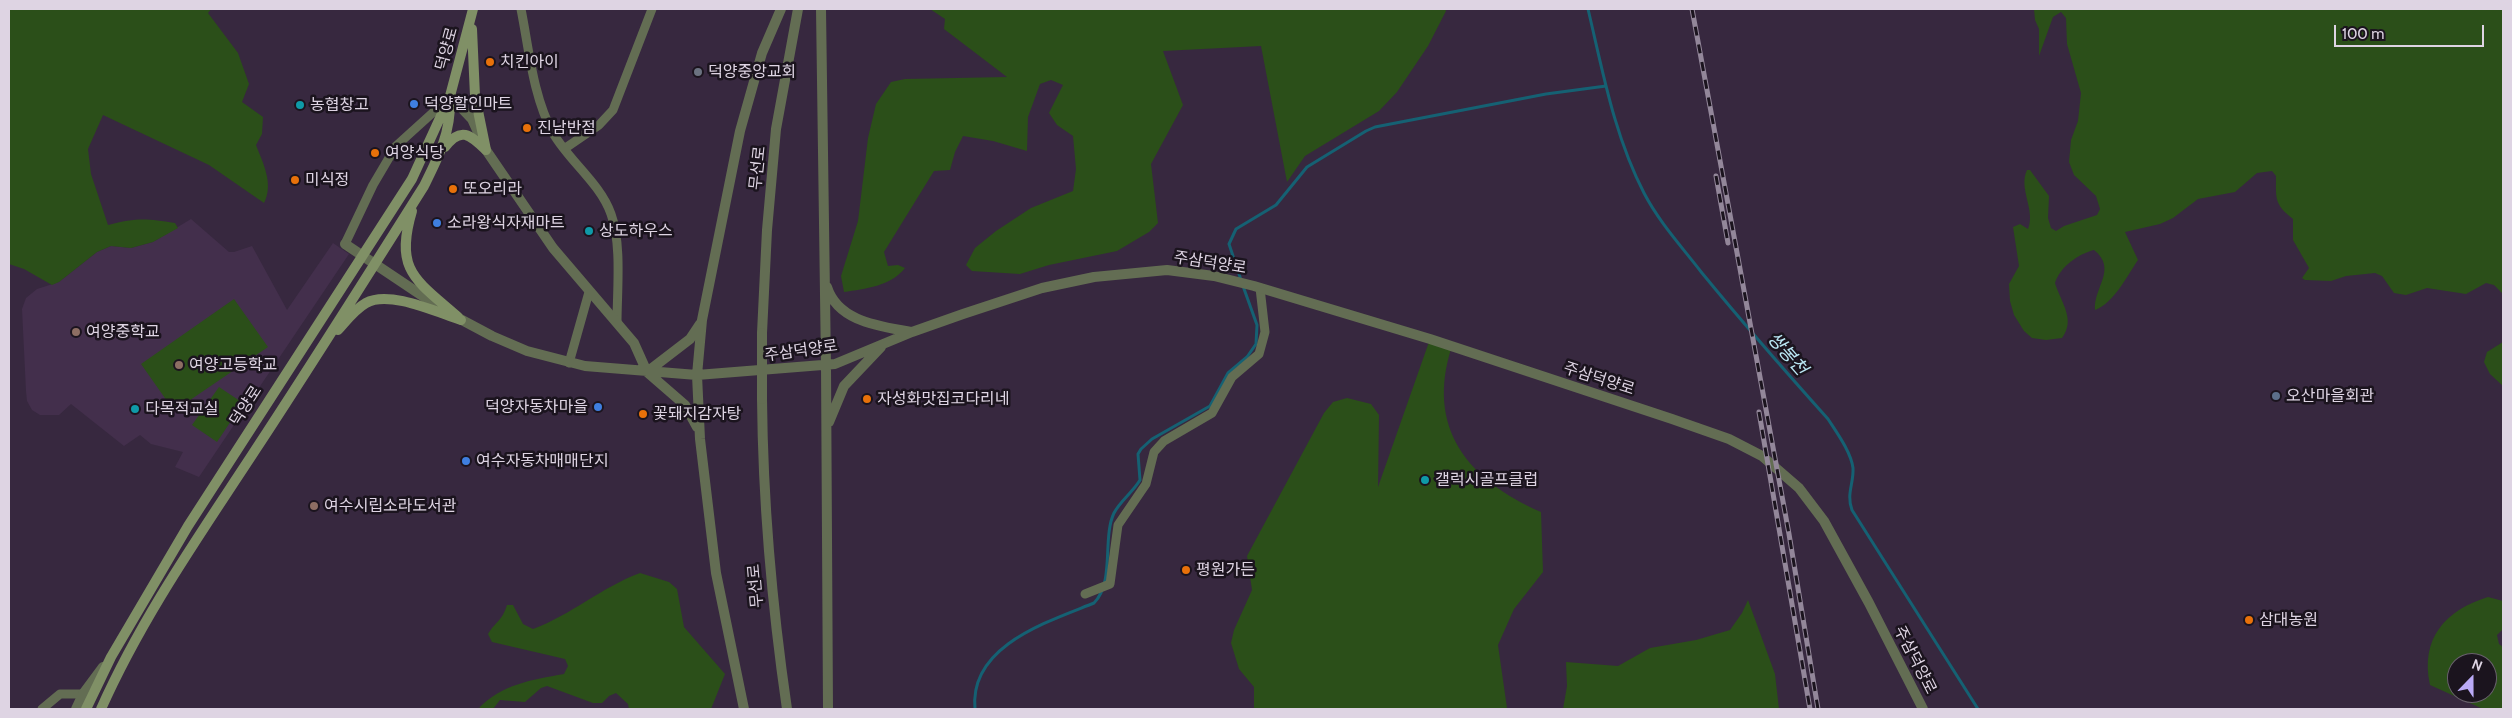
<!DOCTYPE html>
<html>
<head>
<meta charset="utf-8">
<style>
  body { margin:0 }
  #map { position:relative; width:2512px; height:718px; overflow:hidden; background:#37283f; font-family:Cabin,sans-serif }
  canvas { display:block }
  .frame { position:absolute; inset:0; border:10px solid #ded4e3; pointer-events:none }
  .north { position:absolute; left:2447px; top:653px; width:50px; height:50px; box-sizing:border-box; background:#1b141e; border:1px solid #69616d; border-radius:50%; rotate:22deg; font-size:14px; font-weight:700; line-height:20px; text-align:center; color:#ded4e3 }
  .north::after { content:''; display:block; margin:auto; width:18px; height:22px; background:#baaaf6; clip-path:polygon(50% 0,100% 100%,50% 72%,0 100%) }
  .scale { position:absolute; left:2334px; top:25px; width:150px; height:22px; box-sizing:border-box; border:2px solid #ded4e3; border-top:0; padding-left:6px; font-size:15px; line-height:18px; white-space:nowrap; color:#ded4e3; -webkit-text-stroke:4px #1b141e; paint-order:stroke }
</style>
</head>
<body>
<div id="map">
<canvas width="2512" height="718"></canvas>
<div class="frame"></div>
<div class="north">N</div>
<div class="scale">100 m</div>
</div>
<script>
const ctx = document.querySelector('canvas').getContext('2d');
ctx.lineJoin = 'round';
function fillPath(path, color) { ctx.fillStyle = color; ctx.fill(path, 'evenodd'); }
function stroke(path, color, width, dash) { ctx.strokeStyle = color; ctx.lineWidth = width; ctx.lineCap = dash ? 'butt' : 'round'; ctx.setLineDash(dash || []); ctx.stroke(path); }
function label(font, color, halo, rows, align = 'center') {
  ctx.font = font + ' Cabin,"Noto Sans KR",sans-serif'; ctx.lineWidth = 5; ctx.setLineDash([]); ctx.textBaseline = 'middle'; ctx.strokeStyle = halo; ctx.fillStyle = color; for (const [text, x, y, turn = 0] of rows) {
    ctx.save(); ctx.translate(x, y); ctx.rotate((+turn || 0) * Math.PI / 180); ctx.textAlign = isNaN(turn) ? turn : align; if (halo) ctx.strokeText(text, 0, 0); ctx.fillText(text, 0, 0); ctx.restore();
  }
}
fillPath(new Path2D(`
  M191,219l38,33h5l18,-6 35,64 46,-67 16,11 -150,223 -24,-10 8,-15 -32,-8 -11,-9 -16,11 -53,-42 -12,11h-19l-8,-5 -5,-9 -1,-10 -4,-82 4,-11 11,-9 22,-7 38,-30 14,-6 20,2 22,-6z`), '#432f4c');
fillPath(new Path2D(`
  M9,9h202l-3,4 30,40 11,31 -7,18 21,15 -1,17 -6,11c7,18 18,39 8,58l-55,-38 -106,-50 -15,34 3,25 17,51c27,-7 38,-7 67,-2l3,5 -25,14 -22,6 -20,-2 -14,6 -38,30 -7,3 -28,-16 -15,-5z
  M930,9h515l1,2 -18,35 -31,46 -18,19 -74,45 -18,26 -26,-136 -98,5 20,54 -32,59 7,59 -9,9 -32,19 -68,14 -29,9 -48,-3 -6,-6 9,-17 21,-17 35,-23 42,-17 3,-22 -3,-33 -16,-11 -8,-12 14,-28 -12,-5 -11,4 -12,33 -1,34 -34,-10 -30,-5 -8,16 -5,18 -16,1 -50,81 4,14 10,-1 7,3c-14,18 -40,21 -61,24l-3,-16 17,-55 10,-83 8,-34 15,-22 14,-3 102,-2 -63,-48 1,-10z
  M2034,9h469v285l-9,-9 -8,-2 -20,11 -39,-6 -21,7 -12,-2 -12,-17 -7,-3 -29,3 -15,5 -26,-1 -3,-2 7,-10 -16,-28v-21c-19,-15 -17,-20 -17,-43l-4,-5 -15,2 -22,19 -37,7 -25,19 -13,6 -35,8 13,28c-11,16 -24,43 -43,50 -2,-22 23,-41 -1,-60 -16,4 -34,17 -39,33 6,20 21,36 7,55l-16,2 -14,-2 -8,-7 -10,-16 -4,-14 -1,-17 10,-18 -6,-39 7,-3 8,5c8,-19 -10,-40 -1,-59h3l19,26 -1,22 3,10 5,3 8,-5 33,-11 3,-6 -4,-13 -22,-21 -5,-13 2,-22 7,-19 3,-28 -14,-49 -1,-26 -5,-6 -8,5 -14,39v-27l-4,-9z
  M234,299l34,48 -94,64 -33,-47z
  M1430,339l22,7c-27,82 16,134 89,166l2,60 -29,37 -16,36 9,63 6,1h-259v-22l-15,-18 -8,-26 3,-13 18,-40 -5,-34 77,-143 9,-11 14,-4 24,6 8,11 -1,72z
  M2503,342v44l-13,-12 -6,-12 3,-10z
  M219,387l24,16 -26,39 -25,-17z
  M640,573l29,9 8,7 7,38 41,47 -14,35h-82l-1,-5 -12,-11 -7,3 -7,7h-9l-46,-17 -6,2 -16,14 -25,-2 -7,9h-15c24,-25 53,-29 86,-35l4,-8 -3,-7 -73,-17 -4,-8c8,-13 14,-13 19,-29h6l10,19 10,5c38,-14 69,-42 107,-56z
  M2488,597l15,4v28l-6,6 2,9 4,3v62h-20l-53,-24c-10,-46 15,-75 58,-88zM2457,663h30v30h-30z
  M1748,600l27,74 4,35h-216l4,-23 -1,-24 52,4 32,-18 46,-8 34,-10 12,-17z`), '#2b4f19');
stroke(new Path2D(`
  M1588,9c15,63 26,126 56,184 15,29 38,54 58,80 41,50 83,98 126,146 9,14 23,33 25,49 1,15 -7,26 -1,42l126,199
  M1241,280l-12,-36 7,-15 40,-24 31,-38 59,-36 9,-4 171,-33 60,-8
  M975,709c-6,-63 72,-87 119,-106 21,-21 8,-65 20,-90 6,-12 19,-21 26,-33l-2,-26 3,-5 11,-10 58,-33 18,-33 19,-16 9,-13 1,-19 -14,-39`), '#156173', 3);
stroke(new Path2D(`
  M521,9c8,40 12,88 32,124 16,28 47,50 58,81 11,30 6,77 6,109
  M564,149l35,-24 14,-15 39,-101
  M345,244l28,-59 23,-39 53,-48
  M569,363l20,-71
  M1085,594l25,-10 8,-59 28,-41 8,-32 10,-11 48,-28 20,-36 27,-23 6,-22 -5,-44
  M42,709l18,-15h23`), '#636d53', 9);
stroke(new Path2D(`
  M821,9l5,357 2,343
  M450,96l22,23 14,31 67,98 81,95 13,29 38,33 12,22
  M345,244l100,67 47,25 35,15 58,15 112,9 138,-11 77,-32 51,-18 79,-26 52,-11 73,-7 47,6 40,10 176,53 242,80 57,20 33,17 37,32 25,33 45,82 54,106
  M827,287c11,35 53,39 84,45
  M762,333l5,-103 9,-101 22,-120
  M647,372l43,-33 10,-15
  M762,399c1,104 10,207 25,310
  M829,422l15,-36 37,-39
  M76,709l7,-15 20,-27
  M744,709l-28,-136 -16,-134 -3,-64 5,-55 38,-189 22,-78 19,-44`), '#636d53', 10);
stroke(new Path2D(`
  M472,29l3,67 11,54
  M445,147c16,-21 25,-12 41,3
  M412,211c-18,60 4,69 46,106
  M338,330c8,-9 17,-21 28,-27 23,-13 70,9 95,17
  M86,709l25,-52 77,-131 224,-347 38,-83 23,-87
  M101,709c41,-92 98,-173 153,-257 58,-88 114,-177 170,-266 14,-28 27,-53 26,-86`), '#809066', 10);
const rail = new Path2D(`
  M1692,9l97,525 29,175
  M1716,176l12,67
  M1759,412l51,297`);
stroke(rail, '#93879a', 5);
stroke(rail, '#1b141e', 3, [9]);
stroke(new Path2D(`
  M762,333v66`), '#636d53', 10);
for (const [x, y, r, color] of [
  [490,62,5,"#e8710a"],
  [698,72,5,"#6b7280"],
  [414,104,5,"#3f7fe0"],
  [300,105,5,"#0f9aa8"],
  [527,128,5,"#e8710a"],
  [375,153,5,"#e8710a"],
  [295,180,5,"#e8710a"],
  [453,189,5,"#e8710a"],
  [437,223,5,"#3f7fe0"],
  [589,231,5,"#0f9aa8"],
  [76,332,5,"#8d6e63"],
  [179,365,5,"#8d6e63"],
  [2276,396,5,"#5c6f8a"],
  [867,399,5,"#e8710a"],
  [598,407,5,"#3f7fe0"],
  [135,409,5,"#0f9aa8"],
  [643,414,5,"#e8710a"],
  [466,461,5,"#3f7fe0"],
  [1425,480,5,"#0f9aa8"],
  [314,506,5,"#8d6e63"],
  [1186,570,5,"#e8710a"],
  [2249,620,5,"#e8710a"]
]) { const dot = new Path2D(); dot.arc(x, y, r, 0, 2 * Math.PI); ctx.fillStyle = color; ctx.fill(dot); stroke(dot, '#1b141e', 2); }
label('16px', '#ded4e3', '#1b141e', [
  ["덕양로",447,49,-75],
  ["무선로",758,168,-84],
  ["주삼덕양로",1210,263,9],
  ["주삼덕양로",801,351,-8],
  ["주삼덕양로",1599,379,18],
  ["덕양로",246,406,-57],
  ["무선로",756,586,-95],
  ["주삼덕양로",1915,660,63]
]);
label('16px', '#ded4e3', '#1b141e', [
  ["치킨아이",500,62],
  ["덕양중앙교회",708,72],
  ["덕양할인마트",424,104],
  ["농협창고",310,105],
  ["진남반점",537,128],
  ["여양식당",385,153],
  ["미식정",305,180],
  ["또오리라",463,189],
  ["소라왕식자재마트",447,223],
  ["상도하우스",599,231],
  ["여양중학교",86,332],
  ["여양고등학교",189,365],
  ["오산마을회관",2286,396],
  ["자성화맛집코다리네",877,399],
  ["덕양자동차마을",588,407,"right"],
  ["다목적교실",145,409],
  ["꽃돼지감자탕",653,414],
  ["여수자동차매매단지",476,461],
  ["갤럭시골프클럽",1435,480],
  ["여수시립소라도서관",324,506],
  ["평원가든",1196,570],
  ["삼대농원",2259,620]
], 'left');
label('italic 18px', '#bbe8f5', '#1b141e', [
  ["쌍봉천",1787,354,49]
]);
</script>
</body>
</html>
